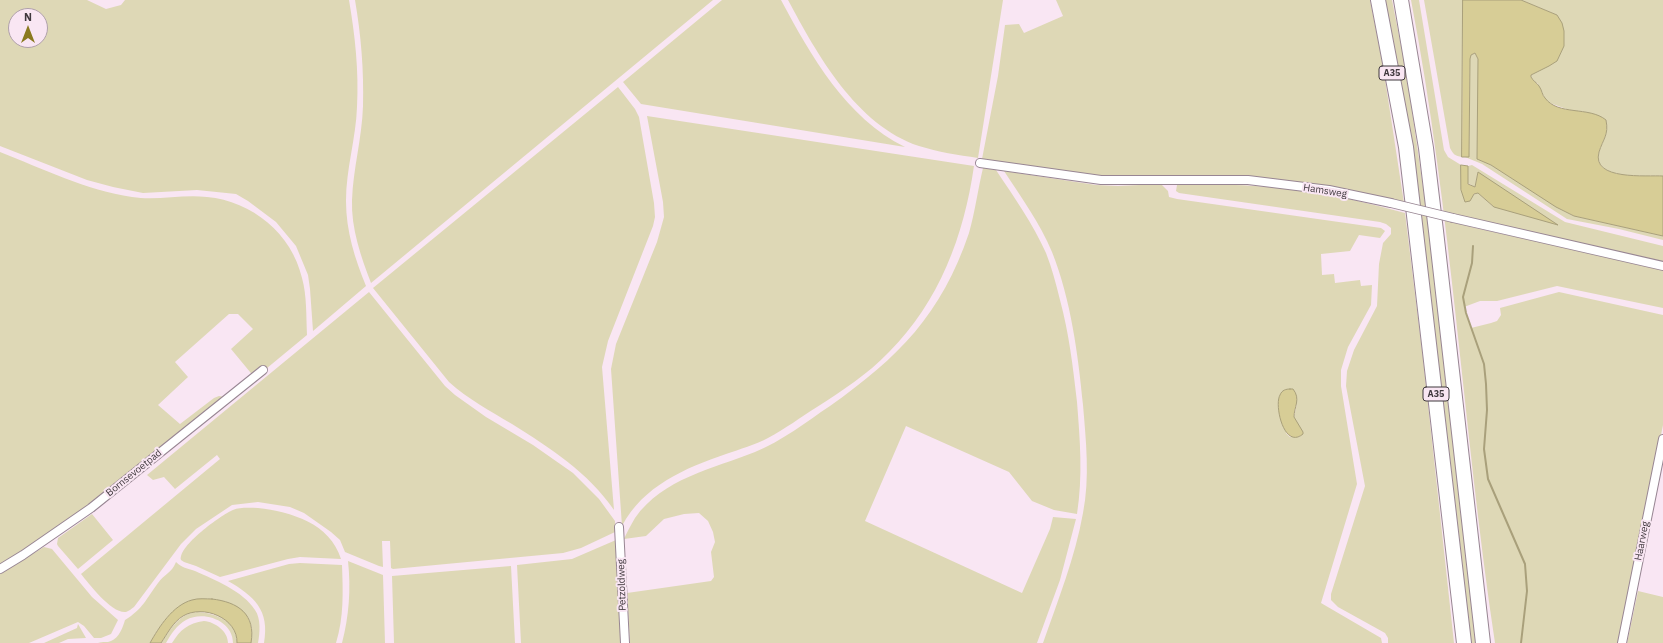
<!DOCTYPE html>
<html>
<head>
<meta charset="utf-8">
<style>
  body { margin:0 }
  #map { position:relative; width:1663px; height:643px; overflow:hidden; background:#f9e6f3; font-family:"IBM Plex Sans",sans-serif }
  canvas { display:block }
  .north { position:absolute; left:8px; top:8px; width:40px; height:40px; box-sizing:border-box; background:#f9e6f3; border:1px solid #afa0aa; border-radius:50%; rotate:0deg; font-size:11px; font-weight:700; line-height:16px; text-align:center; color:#3f383d }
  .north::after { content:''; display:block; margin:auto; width:14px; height:18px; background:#8a7a1f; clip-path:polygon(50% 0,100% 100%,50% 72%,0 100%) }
</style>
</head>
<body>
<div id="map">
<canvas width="1663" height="643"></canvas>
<div class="north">N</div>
</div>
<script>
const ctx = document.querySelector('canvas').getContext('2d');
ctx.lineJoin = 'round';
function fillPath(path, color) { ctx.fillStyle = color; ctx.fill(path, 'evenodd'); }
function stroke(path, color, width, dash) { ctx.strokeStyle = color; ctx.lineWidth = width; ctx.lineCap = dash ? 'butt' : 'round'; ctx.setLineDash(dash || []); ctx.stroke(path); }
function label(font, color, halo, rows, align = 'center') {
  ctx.font = font + ' "IBM Plex Sans",sans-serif'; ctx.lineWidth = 4; ctx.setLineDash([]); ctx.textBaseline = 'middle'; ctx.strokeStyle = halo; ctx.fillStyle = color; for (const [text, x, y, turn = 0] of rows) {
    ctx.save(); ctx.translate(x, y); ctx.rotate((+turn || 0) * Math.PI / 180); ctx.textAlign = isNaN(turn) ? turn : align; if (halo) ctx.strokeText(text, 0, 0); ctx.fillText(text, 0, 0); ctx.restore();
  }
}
fillPath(new Path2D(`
  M0,0h87l19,9 15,-4 4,-5h224c6,35 10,71 8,107 -1,31 -11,62 -11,94 0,30 9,58 20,85l-53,45 -3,-42 -2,-14 -12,-29 -20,-24 -28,-21 -12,-7 -39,-4 -54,3 -30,-6 -26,-7 -87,-34zM16,16h24v24h-24z
  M355,0h358l-342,283c-10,-26 -20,-55 -19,-83 1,-31 10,-62 11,-94 1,-36 -2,-71 -8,-106z
  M722,0h59c30,56 65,118 124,147l-264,-43 -18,-22z
  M788,0h215l-25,158c-20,-3 -40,-6 -59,-12 -63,-21 -102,-92 -131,-146z
  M1056,0h314l13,66 21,137 -93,-18 -211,-9 -118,-17 16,-83 7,-51 14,-1 5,9 39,-17z
  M1385,0h7l15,76 19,132 53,435h-8c-13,-119 -27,-238 -42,-356 -12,-96 -23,-193 -44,-287z
  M1411,0h8l25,150 4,7 13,8v25l9,11 3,-6 5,-2 16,14 -16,-35 -3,15 -7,-4v-17l4,-1 93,57 98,24v17l-194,-44 2,8 192,42v39l-106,-22 -60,15h-17l-16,6 7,21 20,-5 6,-2 4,-6 -1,-7 59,-16 104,23v110l-44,218h-124c-32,-213 -43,-430 -84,-643z
  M1424,0h39l-1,157c-7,-1 -9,-3 -12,-9z
  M1521,0h142v176c-16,-1 -72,5 -64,-24 4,-13 10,-17 7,-32l-21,-8 -16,-2 -19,-7 -5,-4 -7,-15 -6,-4 -1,-5c6,-4 12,-6 17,-9 22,-11 13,-33 9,-51z
  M1475,53l3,6v100l13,6 73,46 10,5 89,20v4l-44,-11 -52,-10 -85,-55 -17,-7 4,-1 1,-97 1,-4z
  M618,87l17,22 4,8 15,86 1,14 -2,9 -45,115 -6,26 12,143c-26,-38 -64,-62 -102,-86 -22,-13 -44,-25 -63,-42l-76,-94z
  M647,116l327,50c-10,70 -35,136 -85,186 -21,22 -47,39 -72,55 -16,10 -32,22 -49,31 -13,7 -28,11 -42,16 -41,14 -83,32 -104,72l-11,-157 5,-25 41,-102 7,-25 -1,-15z
  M0,152c43,17 86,38 132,45 25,4 50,-3 75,0 45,4 85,37 95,81 5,18 4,38 5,57l-52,43 -24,-29 22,-20 -15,-15h-9l-54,48 13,15 -30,28 22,19 34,-26 5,-2 6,1 -59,54 -140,99 -26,14z
  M983,168l13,2c18,27 37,54 50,83 6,15 10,31 14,47 9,33 13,67 17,102 3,38 6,74 0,112l-23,-4 -22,-9 -23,-29 -103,-46 -41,95 157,72 28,-64 3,-12 23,2 -16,61 -23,63h-407l-3,-50 84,-12 3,-4 -3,-25 4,-10 -2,-10 -5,-11 -9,-8 -15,1 -20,5 -18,17 -22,3c3,-7 7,-14 11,-21 28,-40 78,-49 120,-66 27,-11 51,-30 75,-46 69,-49 111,-91 139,-173 6,-21 9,-44 14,-65z
  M1004,171l92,14 22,1 43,-2 7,7 1,6 8,2 204,29 4,3 -5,7 -21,-3 -9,16 -29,3 1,21 12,-1 1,9 25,-3 1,6 11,-1 -1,20 -23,42 -7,23v16l16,98 -36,119 60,35 1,5h-339c15,-43 32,-85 40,-130 7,-35 3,-72 0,-108 -5,-51 -12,-105 -31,-153 -12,-29 -31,-55 -48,-81zM1297,403l-3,14 6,20h-10l-4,-4z
  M1180,184c42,0 84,1 126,7 33,5 66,13 99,22l18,145 31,285h-66v-5l-3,-5 -47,-26 -7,-7v-6l34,-108 -19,-100 1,-15 7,-21 23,-44 2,-42 4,-21 8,-9v-6l-5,-4 -6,-2 -201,-29 -3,-2 1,-6z
  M369,292l76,94 10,9 31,22 47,28 40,28 26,26 16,22v11l-34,16 -18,5 -170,16 -2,-1 -1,-27h-8l1,26 -4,-1 -34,-14 -5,-12 -9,-8 -27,-19 -14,-6 -32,-5 -26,3 -36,24 -15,15 -47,63c-3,2 -5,4 -8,5 -14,2 -37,-28 -45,-38l139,-115 -3,-4 -42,34 -11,-12 -11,3 -6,-5z
  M258,508c33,4 72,15 83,51l-41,-2 -12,2 -68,18 -24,-11 -12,-4 -3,-2c-3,-14 40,-45 52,-50 7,-3 17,-2 25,-2z
  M92,514l21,26 -35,29 -20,-23 -1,-2 1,-6z
  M616,540l7,103h-102l-4,-78 55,-6z
  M44,547l8,2 40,48 26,23 -7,14 -10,4h-7l-10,-12 -6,-4 -49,21h-29v-70z
  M348,561l35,14 2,68h-43c7,-27 9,-54 6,-82z
  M176,562c6,6 11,6 19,9 20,9 48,20 60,39 6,8 5,23 3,33h-7l1,-15 -4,-11 -55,-17c-20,8 -33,24 -43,43h-52c5,-2 9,0 13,-2 8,-3 12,-14 14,-21 18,-11 21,-21 33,-37 7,-10 13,-9 18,-21z
  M300,563l42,2c1,27 2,52 -6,78h-72c6,-33 -10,-47 -36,-62l61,-17z
  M511,566l4,77h-121l-2,-67z
  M1638,591l25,6v46h-36z
  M197,612c19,1 40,9 40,31h-4c0,-22 -29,-33 -47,-23 -9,5 -15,14 -20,23h-5c10,-15 18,-29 36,-31z
  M204,621c11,1 24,10 24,22h-56c8,-13 16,-20 32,-22z
  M78,624l8,14 -18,1 -9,4h-15l33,-15z`), '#ded8b6');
const water = new Path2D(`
  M1463,0h58l36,15 5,8 2,8v15l-7,15 -8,5 -18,9v2c2,4 6,6 8,9 3,4 3,9 6,12 13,18 44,8 61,22 3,15 -3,19 -7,32 -8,29 48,23 64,24v60l-89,-20 -18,-9 -65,-42 -14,-6 1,-100 -3,-6 -4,2 -1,4 -1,98h-7z
  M1461,165l7,1v18l7,3 3,-15 80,53 -64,-18 -16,-14 -4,1 -4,7 -5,1 -4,-12z
  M1290,389h3c8,10 1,18 1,28l9,15v2c-19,16 -29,-29 -23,-39 2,-5 6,-6 10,-6z
  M212,599c26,3 44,15 39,44h-14c1,-25 -34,-39 -54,-27 -10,6 -16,18 -22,27h-11c9,-16 23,-38 42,-43 6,-2 14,-1 20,-1z`);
fillPath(water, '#d7cd96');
stroke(water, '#a9a07b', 1);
stroke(new Path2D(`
  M1473,246l-1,17 -9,34 3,16 18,51 2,20 1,26 -3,39 4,30 37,85 2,27 -6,52`), '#a9a07b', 2);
const street = new Path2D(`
  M980,163l121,17h147l81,10 62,13
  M1453,218l210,48
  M619,527l6,116
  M0,569l23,-14 68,-47 172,-138
  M1622,643l41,-204`);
const highway = new Path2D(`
  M1378,0l28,147 58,496
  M1401,0l25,148 10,83 47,412`);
stroke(street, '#988693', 10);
stroke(highway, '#988693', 16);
stroke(street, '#fff', 8);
stroke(highway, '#fff', 14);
const streetBridge = new Path2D(`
  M1391,203l62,15`);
stroke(streetBridge, '#988693', 10, []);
stroke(streetBridge, '#fff', 8);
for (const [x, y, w] of [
  [1392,73,26],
  [1436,394,26]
]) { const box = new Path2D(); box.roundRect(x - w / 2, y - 7, w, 14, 3); ctx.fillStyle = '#f9e6f3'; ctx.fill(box); stroke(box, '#3f383d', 1); }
label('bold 9px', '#3f383d', null, [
  ["A35",1392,73],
  ["A35",1436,394]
]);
label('10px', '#3f383d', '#f9e6f3', [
  ["Hamsweg",1325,191,9],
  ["Bornsevoetpad",134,473,-39],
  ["Haarweg",1642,541,-79],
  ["Petzoldweg",622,585,-92]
]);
</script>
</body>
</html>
